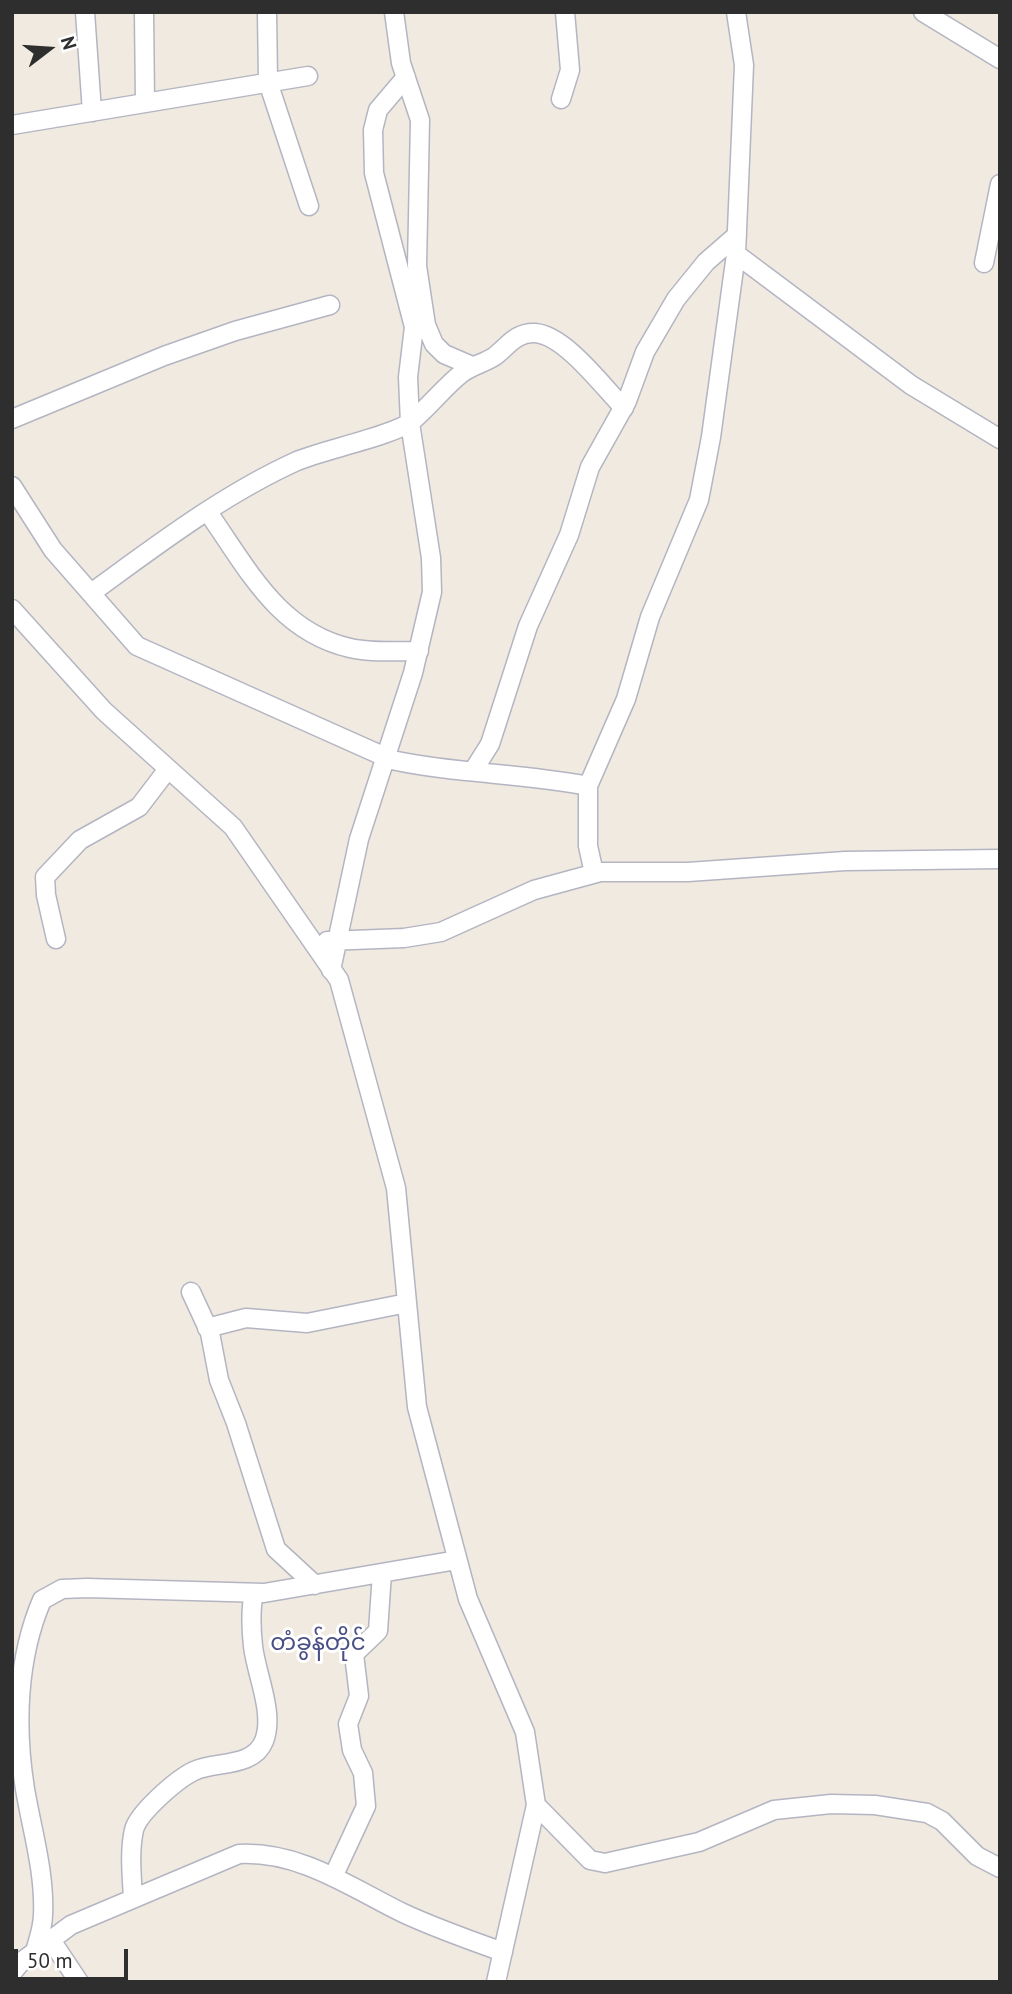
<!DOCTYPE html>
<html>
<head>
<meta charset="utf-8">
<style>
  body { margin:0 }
  #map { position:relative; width:1012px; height:1994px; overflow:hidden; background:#f0eae0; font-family:"PT Sans",sans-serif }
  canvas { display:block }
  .frame { position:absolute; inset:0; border:14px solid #2e2e2e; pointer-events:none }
  .north { position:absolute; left:14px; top:14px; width:70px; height:70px; -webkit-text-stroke:5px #fff; paint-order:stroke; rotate:73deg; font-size:19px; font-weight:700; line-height:28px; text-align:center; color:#2e2e2e }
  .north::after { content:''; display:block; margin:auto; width:24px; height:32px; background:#2e2e2e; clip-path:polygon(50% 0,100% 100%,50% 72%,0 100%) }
  .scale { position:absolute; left:14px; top:1949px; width:114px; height:32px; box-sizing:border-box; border:4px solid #2e2e2e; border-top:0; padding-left:9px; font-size:21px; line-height:24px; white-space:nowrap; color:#2e2e2e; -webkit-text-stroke:5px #fff; paint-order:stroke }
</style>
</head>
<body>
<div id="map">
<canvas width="1012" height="1994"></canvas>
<div class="frame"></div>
<div class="north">N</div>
<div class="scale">50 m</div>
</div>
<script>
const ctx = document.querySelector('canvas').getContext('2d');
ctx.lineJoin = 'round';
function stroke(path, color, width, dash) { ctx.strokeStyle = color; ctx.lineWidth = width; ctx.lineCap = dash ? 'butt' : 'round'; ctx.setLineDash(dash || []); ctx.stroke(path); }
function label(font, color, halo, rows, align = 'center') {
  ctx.font = font + ' "PT Sans","Noto Sans Myanmar",sans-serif'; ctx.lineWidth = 6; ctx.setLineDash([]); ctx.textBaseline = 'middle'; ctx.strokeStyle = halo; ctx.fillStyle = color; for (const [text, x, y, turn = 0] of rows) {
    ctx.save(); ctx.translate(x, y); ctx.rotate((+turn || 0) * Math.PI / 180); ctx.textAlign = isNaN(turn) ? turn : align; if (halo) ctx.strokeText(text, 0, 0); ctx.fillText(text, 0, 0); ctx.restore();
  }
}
const minor = new Path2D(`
  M85,12l7,100
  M144,12l1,91
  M267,12l1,70 41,124
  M394,12l7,51 19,57 -3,146 9,59 8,19 10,10 28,12
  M923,12l77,47
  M561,99l9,-29 -5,-58
  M12,125l296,-49
  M736,254l175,131 89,54
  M984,263l16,-79
  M12,419l152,-63 71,-25 95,-26
  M12,486l41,64 84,96 255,114c64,14 131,13 196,26
  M207,511c40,56 70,120 143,137 21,5 47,3 69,3
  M91,593c65,-47 131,-98 206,-132 26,-11 98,-26 115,-40 18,-15 32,-34 50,-48 11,-8 23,-10 33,-17 13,-10 21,-24 40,-23 30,2 68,54 89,75
  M12,609l92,102 129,116 106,153 57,208 21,219 51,192 57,133 11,73 -40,177
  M473,771l17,-27 38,-118 41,-91 21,-68 37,-66 18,-49 31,-53 30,-37 31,-27
  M594,873l-6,-27v-60l38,-87 24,-82 49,-117 12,-63 25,-183 8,-189 -8,-53
  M56,939l-10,-44 -1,-18 35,-37 59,-33 29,-38
  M327,941l77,-3 37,-6 93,-42 66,-18h88l157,-11 155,-2
  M331,970l28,-131 54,-166 19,-81 -1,-34 -21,-135 -2,-46 6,-50 -40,-154 -1,-43 5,-20 28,-33
  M191,1292l19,41 9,47 17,43 40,126 39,36
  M207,1328l39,-10 61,5 100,-20
  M536,1805l54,55 15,3 94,-21 75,-32 57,-6 44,1 52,8 15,8 35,35 23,12
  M333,1877l33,-71 -3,-33 -11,-23 -4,-26 11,-28 -5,-42 24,-23 4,-58
  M133,1899c-1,-22 -4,-47 1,-69 4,-17 43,-51 60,-59 22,-10 59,-3 70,-30 11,-28 -8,-67 -11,-95 -2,-18 -3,-35 1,-53
  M51,1940l28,42
  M35,1952c3,-12 8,-25 8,-37 2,-42 -11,-85 -18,-126 -10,-62 -8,-131 17,-189l20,-11 25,-1 177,5 193,-33
  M12,1973l9,-11 50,-37 168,-71c61,-3 111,33 164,59 32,15 66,27 100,39`);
stroke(minor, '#b4b5c2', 21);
stroke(minor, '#fff', 18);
label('23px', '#494f84', '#fff', [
  ["တံခွန်တိုင်",318,1643]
]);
</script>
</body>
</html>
